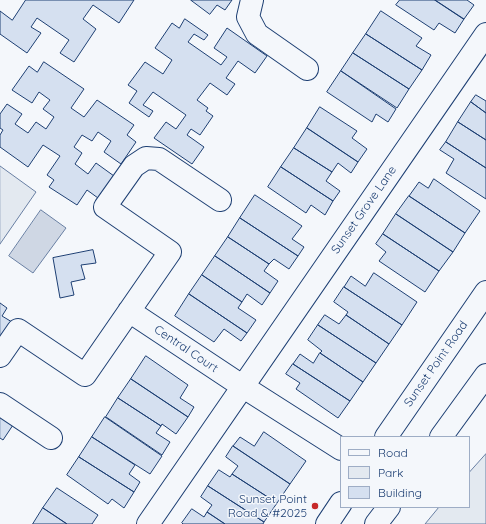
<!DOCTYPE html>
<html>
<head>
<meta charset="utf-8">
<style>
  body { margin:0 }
  #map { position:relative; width:486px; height:524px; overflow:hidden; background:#f4f7fb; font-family:Quicksand,sans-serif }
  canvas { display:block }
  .legend { position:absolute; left:340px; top:436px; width:130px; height:72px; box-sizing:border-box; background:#f4f7fb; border:1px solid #9eadc5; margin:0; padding:5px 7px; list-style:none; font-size:12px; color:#1d3f73 }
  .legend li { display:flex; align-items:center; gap:8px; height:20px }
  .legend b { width:20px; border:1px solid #9eadc5 }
</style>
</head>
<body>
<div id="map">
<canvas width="486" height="524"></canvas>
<ul class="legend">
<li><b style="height:5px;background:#f4f7fb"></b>Road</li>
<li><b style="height:11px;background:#e3e9f0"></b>Park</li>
<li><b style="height:11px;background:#d5e0f0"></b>Building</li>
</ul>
</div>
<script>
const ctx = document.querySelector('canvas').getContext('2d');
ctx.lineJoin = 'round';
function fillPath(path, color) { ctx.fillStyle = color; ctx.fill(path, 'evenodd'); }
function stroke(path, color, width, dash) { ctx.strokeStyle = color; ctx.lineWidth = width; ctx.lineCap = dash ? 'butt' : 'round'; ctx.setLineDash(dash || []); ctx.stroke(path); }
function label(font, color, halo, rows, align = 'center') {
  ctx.font = font + ' Quicksand,sans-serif'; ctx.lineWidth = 3; ctx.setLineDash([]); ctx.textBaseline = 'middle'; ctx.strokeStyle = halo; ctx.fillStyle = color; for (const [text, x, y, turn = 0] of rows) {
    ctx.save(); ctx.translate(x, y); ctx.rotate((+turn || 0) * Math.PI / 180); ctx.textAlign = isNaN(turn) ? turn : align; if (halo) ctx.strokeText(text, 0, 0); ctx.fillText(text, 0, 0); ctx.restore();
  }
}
const green = new Path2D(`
  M0,166l36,26 -36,52z
  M486,454v70h-61l14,-17h30v-34z`);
fillPath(green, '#e3e9f0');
stroke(green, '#687fa3', 1);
const water = new Path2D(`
  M41,210l25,18 -33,45 -24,-17z`);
fillPath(water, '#cfd7e4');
stroke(water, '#687fa3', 1);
const building = new Path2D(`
  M26,0h108l-15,23 -26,-18 -10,14 13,10 -22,33 -14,-9 9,-13 -32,-22 -6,9 10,6 -14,20 -27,-19v-23l12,9z
  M191,0h41l-7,10 -8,-5 -7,9z
  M400,0h35l29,19 -9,14 -16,-10 -5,7 -38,-25z
  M435,0h32l7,5 -10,14z
  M381,11l41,27 -6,8 15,9 -9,15 -56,-36z
  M185,19l23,16 -4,5 -10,-6 -6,8 33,23 6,-8 -13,-9 13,-20 40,28 -12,17 -17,-12 -12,17 9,6 -8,11 -17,-12 -13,17 11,8 -2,3 7,5 -13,19 -9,-6 -4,6 17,12 -12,17 -38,-26 12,-16 10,7 10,-14 -33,-23 -10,13 10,6 -4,6 -20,-14 8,-12 -9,-6 17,-23 18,12 9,-14 -17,-12 17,-25 7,5z
  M366,34l56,36 -13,19 -56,-36z
  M353,53l56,36 -12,19 -56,-37z
  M44,62l40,27 -13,19 13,9 13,-17 37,25 -7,10 9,7 -15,22 -17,-12 7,-11 -13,-9 -6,9 -10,-6 -8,12 8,6 -7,11 13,10 8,-11 18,13 -16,22 -11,-8 -10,15 -28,-18 5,-7 -7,-5 13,-19 -17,-11 -15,22 -28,-20v-12l3,-5 -3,-2v-14l7,-10 15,10 -7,10 13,9 8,-11 10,7 8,-12 -11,-8 7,-9 -11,-8 -7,11 -20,-13 17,-24 8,6z
  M341,71l55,38 -8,13 -12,-8 -4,8 -45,-30z
  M476,95l10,6v12l-15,-11z
  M471,102l15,11v27l-28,-18z
  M320,107l37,24 -5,7 15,11 -9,13 -51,-34z
  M458,122l28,18v28l-40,-26z
  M307,128l51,34 -7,11 -13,-10 -6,9 -38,-24z
  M446,142l40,26v31l-40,-26 8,-14 -14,-9z
  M294,148l38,24 -6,9 14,10 -7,10 -52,-34z
  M281,167l52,34 -8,14 -14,-10 -5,8 -38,-26z
  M434,179l46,32 -15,22 -56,-37 10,-14 9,6z
  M255,195l47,31 -10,13 12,8 -6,9 -58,-38z
  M409,196l56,37 -12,19 -57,-38z
  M396,214l57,38 -14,19 -56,-37z
  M240,218l58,38 -9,13 -15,-10 -5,5 -41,-27z
  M383,234l56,37 -14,21 -46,-31 7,-9 -10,-8z
  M228,237l41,27 -5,7 14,10 -8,12 -55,-37z
  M93,250l3,13 -15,2 4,14 -14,3 3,13 -14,3 -7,-40z
  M215,256l55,37 -8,12 -15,-11 -5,8 -40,-27z
  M374,273l43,29 -15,23 -58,-38 7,-11 14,10z
  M202,275l40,27 -4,6 18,12 -9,13 -58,-39z
  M344,287l58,38 -13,19 -43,-29 2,-3 -14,-10z
  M189,294l58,39 -6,8 -17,-12 -10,13 -39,-26z
  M0,303l7,5 -5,8 10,6 -12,17z
  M325,315l14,9 7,-9 43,29 -13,19 -58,-38z
  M318,325l58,38 -13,19 -43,-29 2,-2 -14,-11z
  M320,353l43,29 -13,19 -57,-37 7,-10 13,9z
  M146,356l42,29 -8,13 14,9 -6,10 -57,-38z
  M293,364l57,37 -12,17 -42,-29 4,-6 -14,-9z
  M131,379l57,38 -12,17 -14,-10 -1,2 -43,-28z
  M118,398l43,28 -5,7 14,9 -8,13 -56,-38z
  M0,412l15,10 -12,18 -3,-2z
  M105,417l57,39 -12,18 -58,-37z
  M264,432l42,29 -16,23 -57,-38 7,-9 14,9z
  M92,437l43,28 -6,9 11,8 -6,10 -55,-35z
  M233,446l57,38 -13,19 -45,-29 6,-8 -12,-9z
  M79,457l55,35 -10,16 -12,-9 -4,5 -41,-29z
  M219,470l11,7 2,-3 45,29 -13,19 -56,-36z
  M208,486l56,36 -1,2h-38l-18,-12 5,-7 -11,-8z
  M57,488l41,27 -6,9h-25l-24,-16z
  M43,508l24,16h-34z
  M192,509l12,8 3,-5 18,12h-42l-1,-1z`);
fillPath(building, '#d5e0f0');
stroke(building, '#1d3f73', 1);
const minor = new Path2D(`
  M252,0l-4,17 9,17 50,35
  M129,311l113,75 99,63
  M0,356l18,-26 67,45 85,-123 -65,-45 29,-41 12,-8 13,1 61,41
  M0,404l51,34
  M148,524l338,-490`);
const major = new Path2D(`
  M386,437l100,-145
  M441,437l45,-62
  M327,524l14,-21
  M376,524l13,-17`);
stroke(minor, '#1d3f73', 24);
stroke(major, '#1d3f73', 24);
stroke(minor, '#f4f7fb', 22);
stroke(major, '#f4f7fb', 22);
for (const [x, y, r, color] of [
  [315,506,4,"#c62828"]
]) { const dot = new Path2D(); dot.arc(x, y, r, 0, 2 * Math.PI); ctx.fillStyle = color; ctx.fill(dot); stroke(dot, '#f4f7fb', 1.5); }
label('12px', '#1d3f73', '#f4f7fb', [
  ["Sunset Grove Lane",364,210,-55],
  ["Central Court",186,349,34],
  ["Sunset Point Road",436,364,-55]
]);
label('12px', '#1d3f73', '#f4f7fb', [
  ["Sunset Point",307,499],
  ["Road & #2025",307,513]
], 'right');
</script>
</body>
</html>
